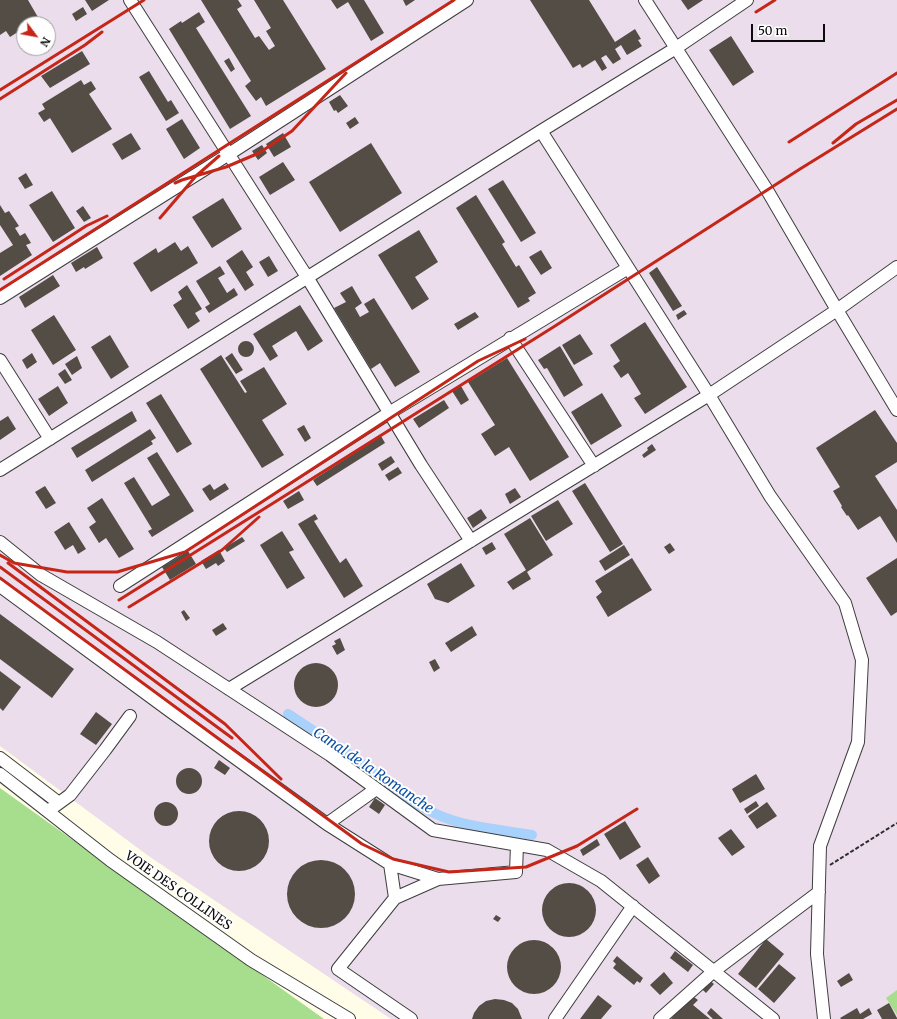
<!DOCTYPE html>
<html>
<head>
<meta charset="utf-8">
<style>
  body { margin:0 }
  #map { position:relative; width:897px; height:1019px; overflow:hidden; background:#fffde8; font-family:Merriweather,serif }
  canvas { display:block }
  .north { position:absolute; left:16px; top:16px; width:40px; height:40px; box-sizing:border-box; background:#fff; border:1px solid #9d9d9d; border-radius:50%; rotate:122deg; font-size:11px; font-weight:700; line-height:16px; text-align:center; color:#0b0b0b }
  .north::after { content:''; display:block; margin:auto; width:14px; height:18px; background:#c52618; clip-path:polygon(50% 0,100% 100%,50% 72%,0 100%) }
  .scale { position:absolute; left:751px; top:24px; width:74px; height:18px; box-sizing:border-box; border:2px solid #0b0b0b; border-top:0; padding-left:5px; font-size:12px; line-height:14px; white-space:nowrap; color:#0b0b0b; -webkit-text-stroke:3px #fff; paint-order:stroke }
</style>
</head>
<body>
<div id="map">
<canvas width="897" height="1019"></canvas>
<div class="north">N</div>
<div class="scale">50 m</div>
</div>
<script>
const ctx = document.querySelector('canvas').getContext('2d');
ctx.lineJoin = 'round';
function fillPath(path, color) { ctx.fillStyle = color; ctx.fill(path, 'evenodd'); }
function stroke(path, color, width, dash) { ctx.strokeStyle = color; ctx.lineWidth = width; ctx.lineCap = dash ? 'butt' : 'round'; ctx.setLineDash(dash || []); ctx.stroke(path); }
function label(font, color, halo, rows, align = 'center') {
  ctx.font = font + ' Merriweather,serif'; ctx.lineWidth = 4; ctx.setLineDash([]); ctx.textBaseline = 'middle'; ctx.strokeStyle = halo; ctx.fillStyle = color; for (const [text, x, y, turn = 0] of rows) {
    ctx.save(); ctx.translate(x, y); ctx.rotate((+turn || 0) * Math.PI / 180); ctx.textAlign = isNaN(turn) ? turn : align; if (halo) ctx.strokeText(text, 0, 0); ctx.fillText(text, 0, 0); ctx.restore();
  }
}
fillPath(new Path2D(`
  M0,0h897v1019h-506l-241,-162 -150,-111zM24,24h24v24h-24z`), '#ebddeb');
fillPath(new Path2D(`
  M0,788l324,231h-324z
  M897,990v25l-11,-17z`), '#a7de8d');
stroke(new Path2D(`
  M288,714c22,15 44,28 66,44 26,19 51,41 80,55 28,14 68,17 98,22`), '#a8d1fb', 10);
fillPath(new Path2D(`
  M0,0h28l11,19 -8,5h-7v4l-14,9 -4,-6 -6,4z
  M85,0h24l-17,11z
  M201,0h37l4,6 -5,3 18,29 4,-2 10,14 6,-4 -9,-15 5,-3 -17,-28h29l43,69 -60,37 -5,-9 -5,4 -11,-15 6,-5z
  M331,0h33l20,33 -13,8 -23,-39 -11,7z
  M403,0h12l-9,6z
  M530,0h59l26,42 20,-13 6,10 -3,1 4,6 -15,9 -6,-10 -6,4 6,10 -8,5 -7,-9 -5,3 6,10 -5,3 -7,-11 -13,8 -2,-4 -7,4z
  M681,0h22l-15,10z
  M83,7l4,7 -11,7 -4,-7z
  M199,12l6,10 -9,6 55,88 -21,13 -61,-100 12,-8 1,2z
  M731,36l23,36 -21,14 -24,-36z
  M82,51l8,13 -40,24 -9,-12z
  M229,58l6,11 -4,3 -7,-11z
  M149,71l19,31 3,-2 8,13 -13,8 -27,-44z
  M81,80l3,5 7,-4 5,8 -7,5 23,35 -40,24 -22,-35 -6,4 -6,-9 7,-4 -3,-5z
  M340,95l8,11 -10,7 -2,-3 -2,1 -5,-9z
  M355,117l4,6 -9,6 -4,-6z
  M182,119l18,29 -16,11 -18,-30z
  M131,133l10,16 -19,11 -10,-16z
  M283,133l8,14 -17,10 -8,-13z
  M371,143l31,50 -62,39 -31,-50z
  M262,145l5,8 -9,7 -6,-9z
  M283,162l12,18 -25,15 -11,-18z
  M26,173l7,12 -8,4 -7,-11z
  M503,180l33,53 -15,9 -33,-53z
  M52,191l23,37 -22,14 -24,-37z
  M476,195l29,47 -3,2 14,23 3,-2 17,28 -8,5 2,3 -12,7 -62,-100z
  M223,198l19,31 -30,19 -20,-31z
  M0,205l5,8 4,-2 10,15 -4,2 5,8 5,-3 6,10 -5,2 6,10 -32,21v-23l13,-8 -13,-20z
  M83,206l8,12 -7,4 -8,-11z
  M419,230l19,32 -23,15 14,22 -17,11 -34,-55z
  M175,242l6,9 7,-5 10,17 -47,29 -18,-29 23,-15 2,5z
  M97,247l6,11 -18,11 -1,-2 -8,5 -5,-9z
  M242,250l11,17 -7,5 8,13 -9,6 -19,-30z
  M541,250l11,18 -11,7 -12,-18z
  M269,256l9,15 -10,6 -9,-15z
  M220,266l5,8 -7,4 9,15 7,-5 4,7 -29,18 -4,-6 5,-3 -14,-23z
  M657,267l25,39 -9,5 -24,-38z
  M53,275l7,11 -35,22 -6,-11z
  M187,285l15,24 -7,4 5,8 -12,8 -15,-24 9,-6 -4,-7z
  M352,286l10,17 -7,5 5,9 9,-5 -5,-8 10,-6 46,74 -25,15 -15,-24 -9,6 -37,-61 12,-6 -6,-9z
  M300,305l23,36 -15,10 -12,-20 -24,15 6,10 -8,5 -17,-27z
  M684,310l3,4 -9,6 -2,-5z
  M475,312l4,5 -21,13 -4,-6z
  M54,315l22,35 -23,15 -22,-35z
  M645,322l42,65 -42,27 -11,-16 7,-4 -13,-21 -7,5 -8,-12 7,-5 -10,-16z
  M580,334l13,20 -19,11 -12,-20z
  M110,335l19,32 -18,12 -20,-32z
  M238 349a8 8 0 1 1 16 0a8 8 0 1 1-16 0Z
  M560,346l23,39 -19,12 -17,-29 -3,1 -6,-9z
  M32,353l5,9 -10,7 -5,-9z
  M232,353l11,17 -7,4 -11,-16z
  M221,355l24,38 2,-1 -7,-11 24,-14 23,37 -25,16 22,35 -22,13 -62,-99z
  M77,356l5,12 -10,7 -7,-11z
  M507,358l62,99 -39,24 -21,-34 -14,9 -14,-22 14,-9 -27,-43z
  M65,369l7,11 -7,4 -7,-10z
  M58,386l10,17 -19,13 -11,-17z
  M461,386l8,14 -8,5 -9,-14z
  M602,393l20,33 -31,19 -20,-33z
  M161,394l31,50 -15,9 -31,-50z
  M444,400l5,8 -30,20 -6,-9z
  M875,410l22,33v19l-22,14 22,34v33l-17,-27 -22,14 -10,-15 -1,1 -6,-9 1,-1 -9,-15 7,-4 -24,-39z
  M132,411l5,10 -60,37 -6,-10z
  M8,416l8,13 -16,11v-19z
  M304,425l7,13 -6,4 -8,-13z
  M150,429l6,9 -5,3 2,3 -61,38 -7,-12z
  M381,436l4,7 -68,43 -4,-6z
  M652,444l4,6 -12,8 -2,-3 6,-5 -1,-2z
  M157,452l37,59 -42,26 -4,-6 4,-2 -28,-46 10,-6 18,29 18,-11 -23,-37z
  M391,456l4,6 -13,9 -4,-7z
  M398,467l4,6 -13,8 -4,-6z
  M225,483l4,6 -19,12 -8,-12 8,-5 4,6z
  M585,483l38,61 -13,8 -38,-61z
  M45,486l11,17 -10,6 -11,-17z
  M515,488l6,9 -11,7 -5,-10z
  M299,491l5,9 -16,9 -5,-8z
  M102,498l32,51 -15,9 -13,-20 -7,5 -10,-16 7,-5 -9,-14z
  M558,500l15,24 -27,17 -15,-25z
  M481,509l6,9 -14,10 -6,-10z
  M315,514l3,5 -4,2 26,42 6,-5 17,28 -19,12 -46,-74z
  M530,518l23,37 -26,17 4,7 -18,11 -6,-8 19,-12 -22,-36z
  M69,522l17,27 -8,5 -5,-9 -8,5 -11,-18z
  M282,531l12,19 -5,2 16,26 -18,11 -27,-44z
  M242,537l3,4 -18,11 -3,-4z
  M492,542l4,7 -10,6 -4,-7z
  M670,543l5,7 -6,4 -5,-7z
  M624,545l6,10 -25,16 -6,-10z
  M219,550l6,11 -7,5 -2,-3 -10,6 -5,-8z
  M188,551l8,13 -26,16 -8,-13z
  M632,558l20,32 -44,27 -12,-20 6,-5 -7,-11z
  M897,558v54l-6,4 -25,-38z
  M461,563l14,23 -27,17 -13,-4 -8,-15z
  M184,610l6,8 -4,3 -5,-9z
  M0,614l74,55 -22,29 -52,-39z
  M223,623l4,6 -11,7 -4,-6z
  M472,626l5,9 -26,17 -6,-9z
  M340,638l5,12 -8,5 -5,-9 4,-2 -2,-3z
  M435,659l5,9 -6,4 -5,-10z
  M294 685a22 22 0 1 1 44 0a22 22 0 1 1-44 0Z
  M0,671l21,16 -18,24 -3,-3z
  M96,712l16,12 -16,21 -16,-11z
  M219,760l11,8 -5,7 -11,-7z
  M176 781a13 13 0 1 1 26 0a13 13 0 1 1-26 0Z
  M756,774l9,15 -25,14 -8,-14z
  M375,798l10,7 -6,9 -10,-7z
  M756,801l3,5 -12,8 -3,-5z
  M154 814a12 12 0 1 1 24 0a12 12 0 1 1-24 0Z
  M767,802l10,14 -20,13 -9,-13z
  M209 841a30 30 0 1 1 60 0a30 30 0 1 1-60 0Z
  M625,821l16,26 -21,13 -16,-26z
  M731,829l14,18 -13,9 -14,-18z
  M597,839l3,6 -17,11 -3,-6z
  M648,857l12,19 -11,8 -13,-19z
  M287 894a34 34 0 1 1 68 0a34 34 0 1 1-68 0Z
  M542 910a27 27 0 1 1 54 0a27 27 0 1 1-54 0Z
  M496,915l5,3 -3,4 -5,-3z
  M766,939l18,15 -28,34 -18,-14z
  M507 967a27 27 0 1 1 54 0a27 27 0 1 1-54 0Z
  M675,951l18,14 -5,7 -18,-14z
  M617,956l26,22 -3,5 -3,-2 -3,4 -21,-17 3,-4 -3,-3z
  M779,964l17,14 -22,25 -16,-14z
  M664,972l9,11 -13,12 -10,-10z
  M849,973l4,7 -12,7 -4,-6z
  M708,979l6,5 -8,9 -5,-5z
  M598,995l14,11 -11,13h-21z
  M691,995l7,5 -5,5 17,14h-39z
  M495,999l9,1 8,3 6,6 4,10h-50l2,-6 5,-7 7,-5z
  M889,1003l8,15v1h-15l-5,-9z
  M711,1008l12,11h-10l-6,-6z
  M857,1008l3,6 9,-6 3,6 -9,5h-22l-1,-1z`), '#544d46');
const minor = new Path2D(`
  M130,0l177,277 114,188 50,76
  M645,0l122,190 70,120 60,100
  M541,131l168,264 61,101 75,107 17,57 -4,82 -38,104 -3,108 7,65
  M0,298l229,-144 238,-154
  M510,338l84,128
  M0,360l50,79
  M0,470l541,-339 135,-83 71,-48
  M0,542l41,33 116,67 173,113 103,75 114,20 54,31 172,138
  M0,586l170,125 157,113 63,40 48,15
  M120,586l269,-173 239,-145
  M229,689l480,-294 128,-85 60,-43
  M0,758l59,45
  M0,774l110,86 141,100 98,59
  M48,811l22,-16 35,-45 25,-34
  M327,824l49,-35
  M390,864l5,34 -57,71 73,50
  M395,898l43,-19 78,-7 1,-27
  M555,1019l78,-113
  M660,1019l54,-48 105,-79`);
stroke(minor, '#3e3e3e', 14);
stroke(new Path2D(`
  M830,865l67,-42`), '#2d2d2d', 2, [4, 2]);
stroke(minor, '#fff', 12);
stroke(new Path2D(`
  M756,12l19,-12
  M0,90l144,-90
  M0,99l85,-54 17,-13
  M789,142l108,-69
  M833,143l23,-19 41,-24
  M175,183l7,-3 44,-13 33,-14 33,-22 54,-58
  M160,218l36,-42 23,-20
  M4,279l82,-53 21,-10
  M0,290l454,-290
  M0,555l14,8 53,9h50l68,-20 293,-191 47,-22
  M8,563l217,161 56,55
  M0,567l232,171
  M0,578l314,231 48,35 31,15 56,13 77,-5 51,-21 60,-37
  M119,600l436,-274 245,-157 97,-60
  M129,607l93,-57 37,-33`), '#c52618', 3);
label('13px', '#0b0b0b', '#fff', [
  ["VOIE DES COLLINES",178,891,35]
]);
label('italic 14px', '#0b4ea6', '#fff', [
  ["Canal de la Romanche",373,771,34]
]);
</script>
</body>
</html>
